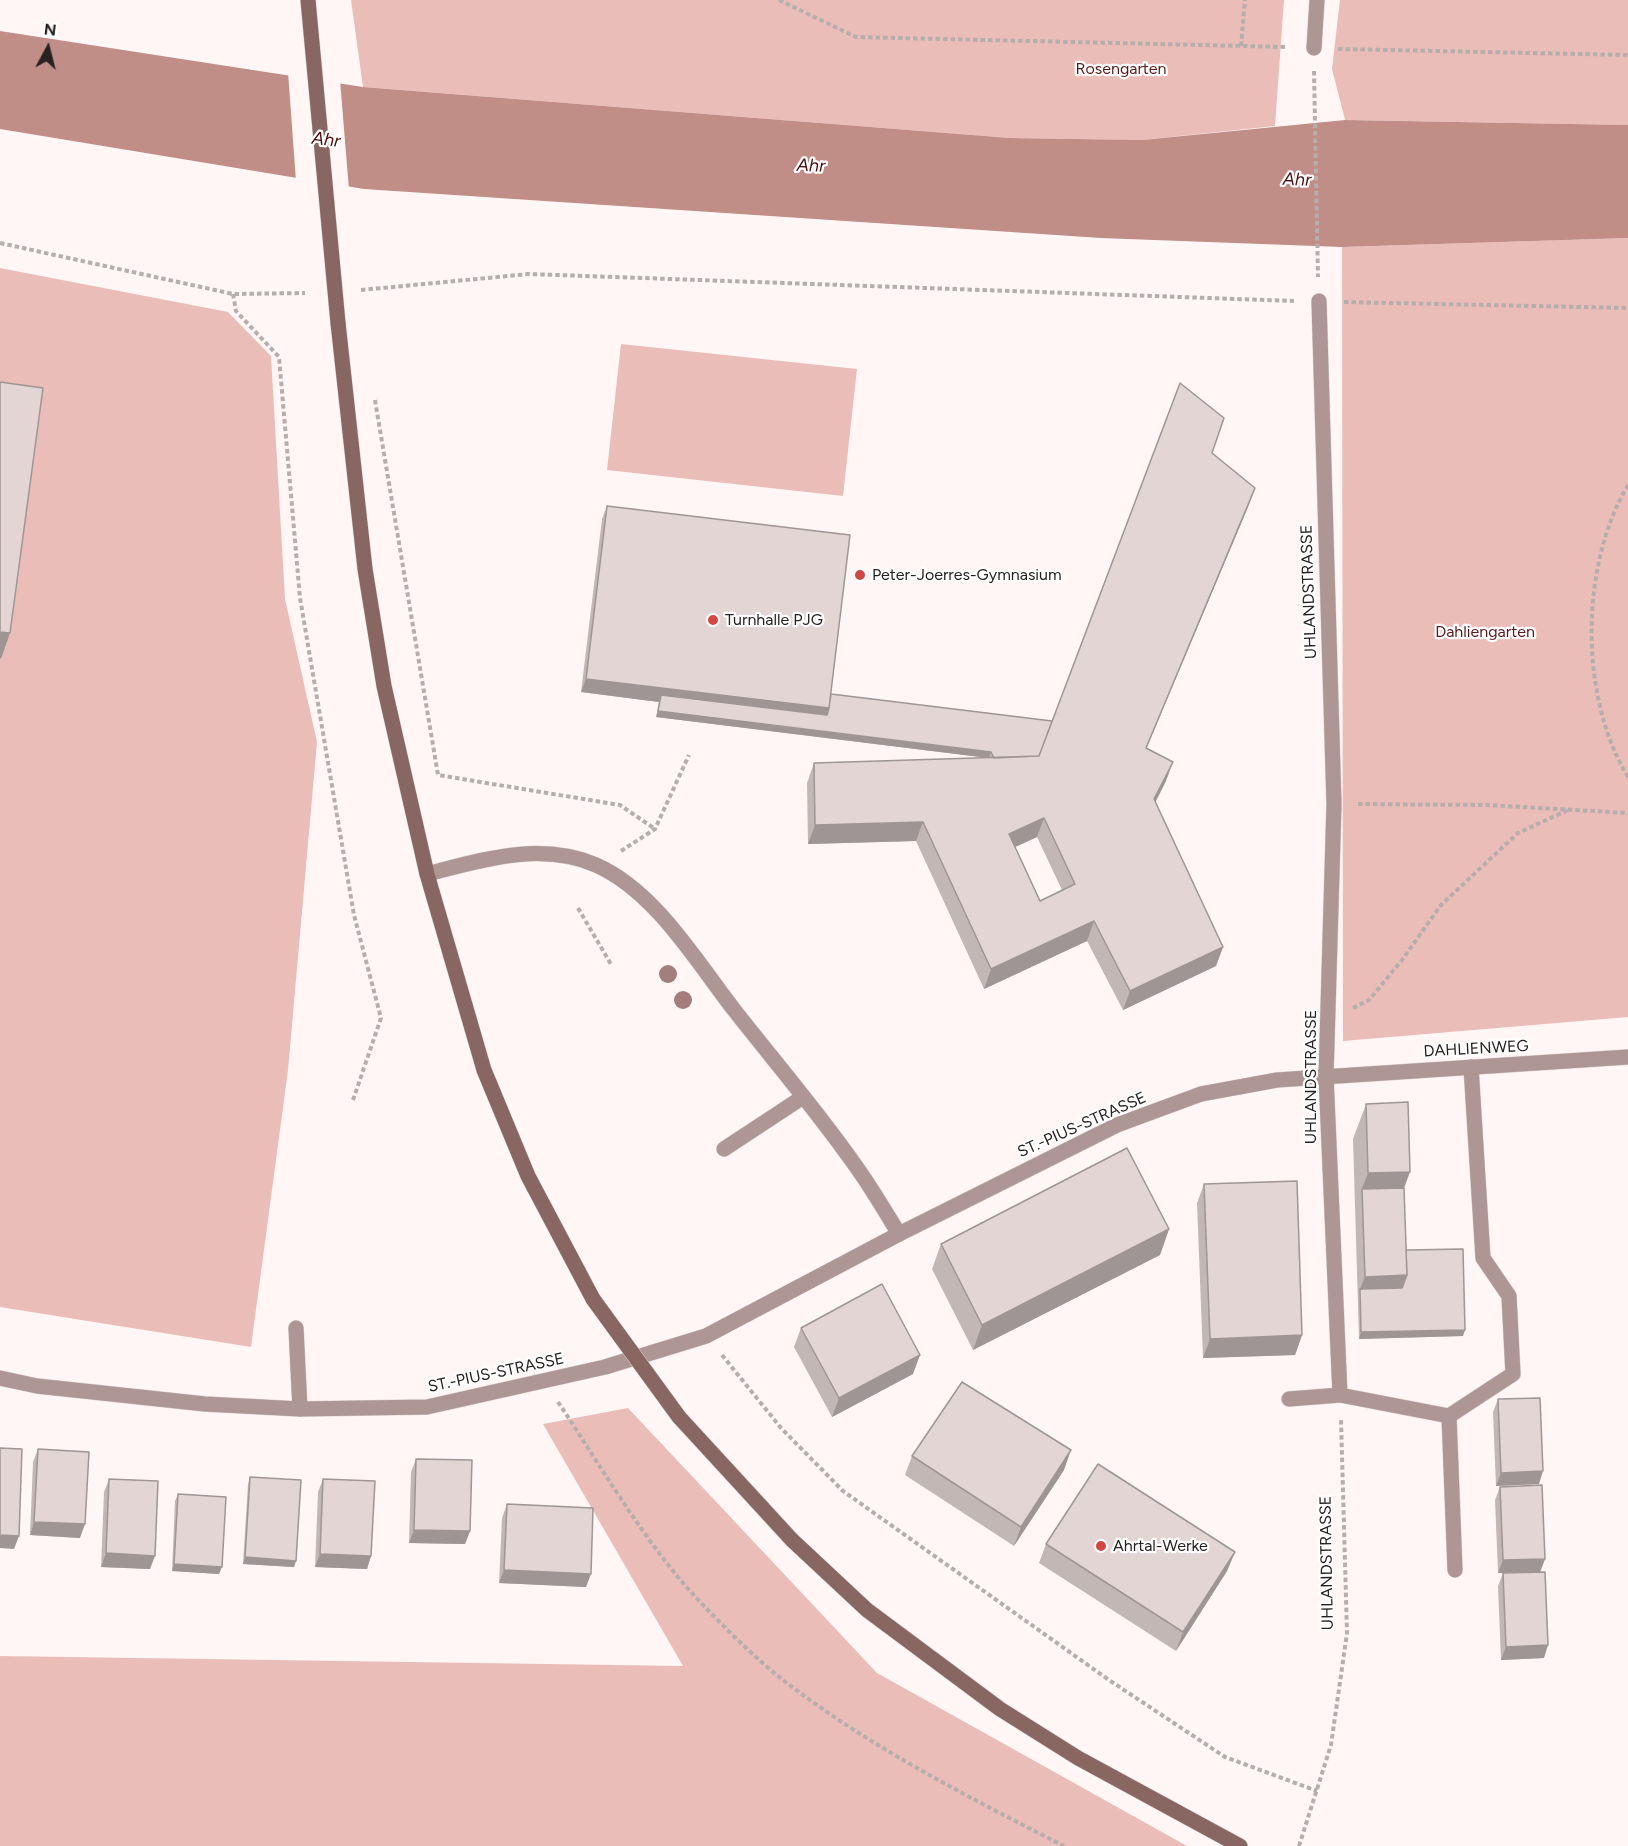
<!DOCTYPE html>
<html>
<head>
<meta charset="utf-8">
<style>
  body { margin:0 }
  #map { position:relative; width:1628px; height:1846px; overflow:hidden; background:#fff6f5; font-family:Figtree,sans-serif }
  canvas { display:block }
  .north { position:absolute; left:18px; top:18px; width:60px; height:60px; -webkit-text-stroke:4px #fff; paint-order:stroke; rotate:7deg; font-size:16px; font-weight:700; line-height:24px; text-align:center; color:#272221 }
  .north::after { content:''; display:block; margin:auto; width:21px; height:27px; background:#272221; clip-path:polygon(50% 0,100% 100%,50% 72%,0 100%) }
</style>
</head>
<body>
<div id="map">
<canvas width="1628" height="1846"></canvas>
<div class="north">N</div>
</div>
<script>
const ctx = document.querySelector('canvas').getContext('2d');
ctx.lineJoin = 'round';
function fillPath(path, color) { ctx.fillStyle = color; ctx.fill(path, 'evenodd'); }
function stroke(path, color, width, dash) { ctx.strokeStyle = color; ctx.lineWidth = width; ctx.lineCap = dash ? 'butt' : 'round'; ctx.setLineDash(dash || []); ctx.stroke(path); }
function label(font, color, halo, rows, align = 'center') {
  ctx.font = font + ' Figtree,sans-serif'; ctx.lineWidth = 4.5; ctx.setLineDash([]); ctx.textBaseline = 'middle'; ctx.strokeStyle = halo; ctx.fillStyle = color; for (const [text, x, y, turn = 0] of rows) {
    ctx.save(); ctx.translate(x, y); ctx.rotate((+turn || 0) * Math.PI / 180); ctx.textAlign = isNaN(turn) ? turn : align; if (halo) ctx.strokeText(text, 0, 0); ctx.fillText(text, 0, 0); ctx.restore();
  }
}
fillPath(new Path2D(`
  M351,0h933l-9,126 -133,14 -132,-2 -647,-51z
  M1340,0h288v125l-283,-5 -13,-51z
  M1628,238v779l-285,24 -1,-794z
  M0,268l228,44 43,44 14,243 32,143 -29,328 -37,277 -251,-40z
  M621,344l236,25 -14,127 -236,-26z
  M628,1408l249,265 310,173h-1187v-190l683,10 -140,-242z`), '#ebbdb8');
fillPath(new Path2D(`
  M0,31l363,56 647,51 132,2 203,-20 283,5v113l-286,9 -241,-9 -737,-49 -364,-60z`), '#c08d87');
fillPath(new Path2D(`
  M288,72l52,8 9,110 -53,-9z`), '#fff6f5');
const service = new Path2D(`
  M1326,1076l14,319
  M724,1149l79,-52
  M296,1328l4,81
  M1289,1399l51,-4 109,21
  M1455,1570l-6,-154 64,-42 -4,-78 -26,-38 -12,-191`);
const minor = new Path2D(`
  M1314,48l3,-48
  M1319,301l15,503 -8,272
  M0,1378l37,8 168,18 95,5 127,-2 178,-40 101,-31 193,-102`);
const tertiary = new Path2D(`
  M427,874c55,-14 113,-33 169,-9 59,26 100,96 139,146 40,51 83,101 120,154 16,22 30,46 44,69l218,-109 84,-31 76,-14 351,-23`);
const secondary = new Path2D(`
  M338,323l27,246 19,117 43,188 57,196 44,106 65,123
  M679,1417l113,123 75,70 133,99 78,49 162,88`);
stroke(service, '#dcd4d3', 16);
stroke(minor, '#dcd4d3', 16);
stroke(tertiary, '#dcd4d3', 16);
stroke(secondary, '#dcd4d3', 16);
stroke(new Path2D(`
  M779,0l77,37 432,10
  M1241,46l4,-46
  M1338,49l290,6
  M1314,71l4,206
  M0,243l233,51 72,-1
  M361,290l168,-16 765,27
  M233,294l3,17 43,46 21,241 54,317 27,103 -28,82
  M1344,302l284,6
  M375,400l63,375 182,30 35,24
  M1628,485c-48,80 -49,212 0,292
  M1358,804l129,1 141,8
  M621,851l34,-22 34,-74
  M578,908l34,58
  M1353,1008l16,-8 33,-40 39,-55 77,-72 50,-23
  M722,1355l59,73 62,63 266,189 116,77 92,34
  M558,1402c45,67 89,145 145,203 25,26 52,53 80,75 85,66 185,117 281,166
  M1299,1846l32,-101 16,-112 -6,-213`), '#b6aead', 4, [4.5, 3]);
stroke(service, '#ad9693', 15);
stroke(minor, '#ad9693', 15);
stroke(tertiary, '#ad9693', 15);
stroke(secondary, '#886763', 15);
const secondaryBridge = new Path2D(`
  M308,0l30,323
  M593,1299l86,118`);
stroke(secondaryBridge, '#dcd4d3', 16, []);
stroke(secondaryBridge, '#886763', 15);
ctx.fillStyle = '#a47e7c';
for (const [x, y] of [
  [668,974],
  [683,1000]
]) { ctx.beginPath(); ctx.arc(x, y, 9, 0, 2 * Math.PI); ctx.fill(); }
fillPath(new Path2D(`
  M1212,453l43,35 -7,19 -102,242 20,32 -11,21 68,145 -7,19 -93,44 -36,-69 -103,48 -68,-148 -108,3 -1,-61 7,-20 174,-5 -332,-41 3,-15 -78,-10 21,-173 5,-13 224,188 221,27zM1037,837l25,53 -22,11 -25,-54z
  M1366,1104l38,84 2,62 57,86 -104,3 -6,-200z
  M1204,1184l98,151 -7,20 -92,3 -6,-155z
  M1169,1229l-9,26 -187,95 -41,-81 9,-25z
  M801,1328l112,46 -81,43 -38,-70z
  M1498,1399l41,85 -43,2 -3,-74z
  M38,1449l42,89 -50,-3 3,-73z
  M912,1456l152,14 -50,76 -109,-71z
  M416,1459l54,72 -5,13 -56,-1 2,-71z
  M250,1477l44,90 -51,-3 5,-80z
  M109,1479l41,90 -49,-2 3,-75z
  M323,1479l48,77 -4,13 -52,-2 3,-75z
  M1500,1487l45,72 -5,13 -42,1 -3,-73z
  M178,1494l41,80 -47,-3 3,-70z
  M507,1504l79,83 -87,-4 3,-65z
  M1046,1544l189,8 -8,19 -51,80 -137,-88z
  M1503,1573l41,85 -43,2 -3,-74z`), '#c3b7b5');
fillPath(new Path2D(`
  M1255,488l-7,19 -110,261 8,-20z
  M0,632l10,1 -9,26 -1,-1z
  M586,679l243,29 -5,14 -163,-27 -2,7 -78,-10z
  M658,711l333,41 -2,6 -333,-41z
  M1173,762l-7,19 -19,38 7,-20z
  M1044,818l-7,19 -35,16 7,-19z
  M923,822l-7,19 -108,3 7,-19z
  M1094,921l-7,20 -103,48 7,-20z
  M1223,947l-7,19 -93,44 7,-19z
  M1410,1172l-13,35 -35,-18 6,-16z
  M1169,1229l-9,26 -187,95 9,-25z
  M1407,1275l-7,20 -40,-6 5,-12z
  M1465,1330l-2,6 -104,3 2,-7z
  M1302,1335l-7,20 -92,3 7,-19z
  M920,1355l-7,19 -81,43 7,-19z
  M1071,1450l-7,20 -50,76 7,-19z
  M1543,1471l-4,13 -43,2 5,-13z
  M34,1522l51,2 -5,14 -50,-3z
  M414,1530l56,1 -5,13 -56,-1z
  M0,1535l19,1 -5,13 -14,-1z
  M1235,1552l-8,19 -51,80 7,-19z
  M106,1553l49,3 -5,13 -49,-2z
  M320,1554l51,2 -4,13 -52,-2z
  M245,1557l51,4 -2,6 -51,-3z
  M1545,1559l-5,13 -42,1 5,-13z
  M174,1564l48,3 -3,7 -47,-3z
  M504,1570l87,4 -5,13 -87,-4z
  M1548,1645l-4,13 -43,2 5,-13z`), '#9f9594');
const building = new Path2D(`
  M0,382l43,6 -33,245 -10,-1z
  M1180,383l44,35 -12,35 43,35 -109,260 27,14 -19,37 69,148 -93,44 -36,-70 -103,48 -68,-147 -108,3 -1,-62 225,-7zM1044,818l31,66 -35,17 -31,-67z
  M607,506l243,29 -21,173 -243,-29z
  M831,694l221,27 -13,35 -45,2 -3,-6 -333,-41 3,-16 166,20 2,-7z
  M1408,1102l2,70 -42,1 -2,-69z
  M1127,1148l42,81 -187,96 -41,-81z
  M1297,1181l5,154 -92,4 -6,-155z
  M1404,1188l3,87 -42,2 -3,-88z
  M1463,1249l2,81 -104,2 -1,-43 42,-1 5,-13 -1,-25z
  M882,1284l38,71 -81,43 -38,-70z
  M962,1382l109,68 -50,77 -109,-71z
  M1540,1398l3,73 -42,2 -3,-74z
  M0,1448l22,1 -3,87 -19,-1z
  M38,1449l51,3 -4,72 -51,-2z
  M416,1459l56,1 -2,71 -56,-1z
  M1098,1464l137,88 -52,80 -137,-88z
  M250,1477l51,3 -5,81 -51,-4z
  M109,1479l49,2 -3,75 -49,-3z
  M323,1479l52,2 -4,75 -51,-2z
  M1542,1485l3,74 -42,1 -3,-73z
  M178,1494l48,3 -4,70 -48,-3z
  M507,1504l86,4 -2,66 -87,-4z
  M1545,1572l3,73 -42,2 -3,-74z`);
fillPath(building, '#e3d5d3');
stroke(building, '#9f9594', 1.5);
for (const [x, y, r, color] of [
  [860,575,6,"#d54642"],
  [713,620,6,"#d54642"],
  [1101,1546,6,"#d54642"]
]) { const dot = new Path2D(); dot.arc(x, y, r, 0, 2 * Math.PI); ctx.fillStyle = color; ctx.fill(dot); stroke(dot, '#fff', 2); }
label('16px', '#5a1b19', '#fff', [
  ["Rosengarten",1121,69],
  ["Dahliengarten",1485,632]
]);
label('16px', '#272221', '#fff', [
  ["Peter-Joerres-Gymnasium",872,575],
  ["Turnhalle PJG",725,620],
  ["Ahrtal-Werke",1113,1546]
], 'left');
label('16px', '#272221', '#fff', [
  ["UHLANDSTRASSE",1309,592,-92],
  ["DAHLIENWEG",1476,1049,-3],
  ["UHLANDSTRASSE",1311,1077,-90],
  ["ST.-PIUS-STRASSE",1082,1125,-24],
  ["ST.-PIUS-STRASSE",496,1373,-12],
  ["UHLANDSTRASSE",1327,1563,-91]
]);
label('italic 18px', '#4e0f0f', '#fff', [
  ["Ahr",326,140,7],
  ["Ahr",811,166,2],
  ["Ahr",1297,180,2]
]);
</script>
</body>
</html>
